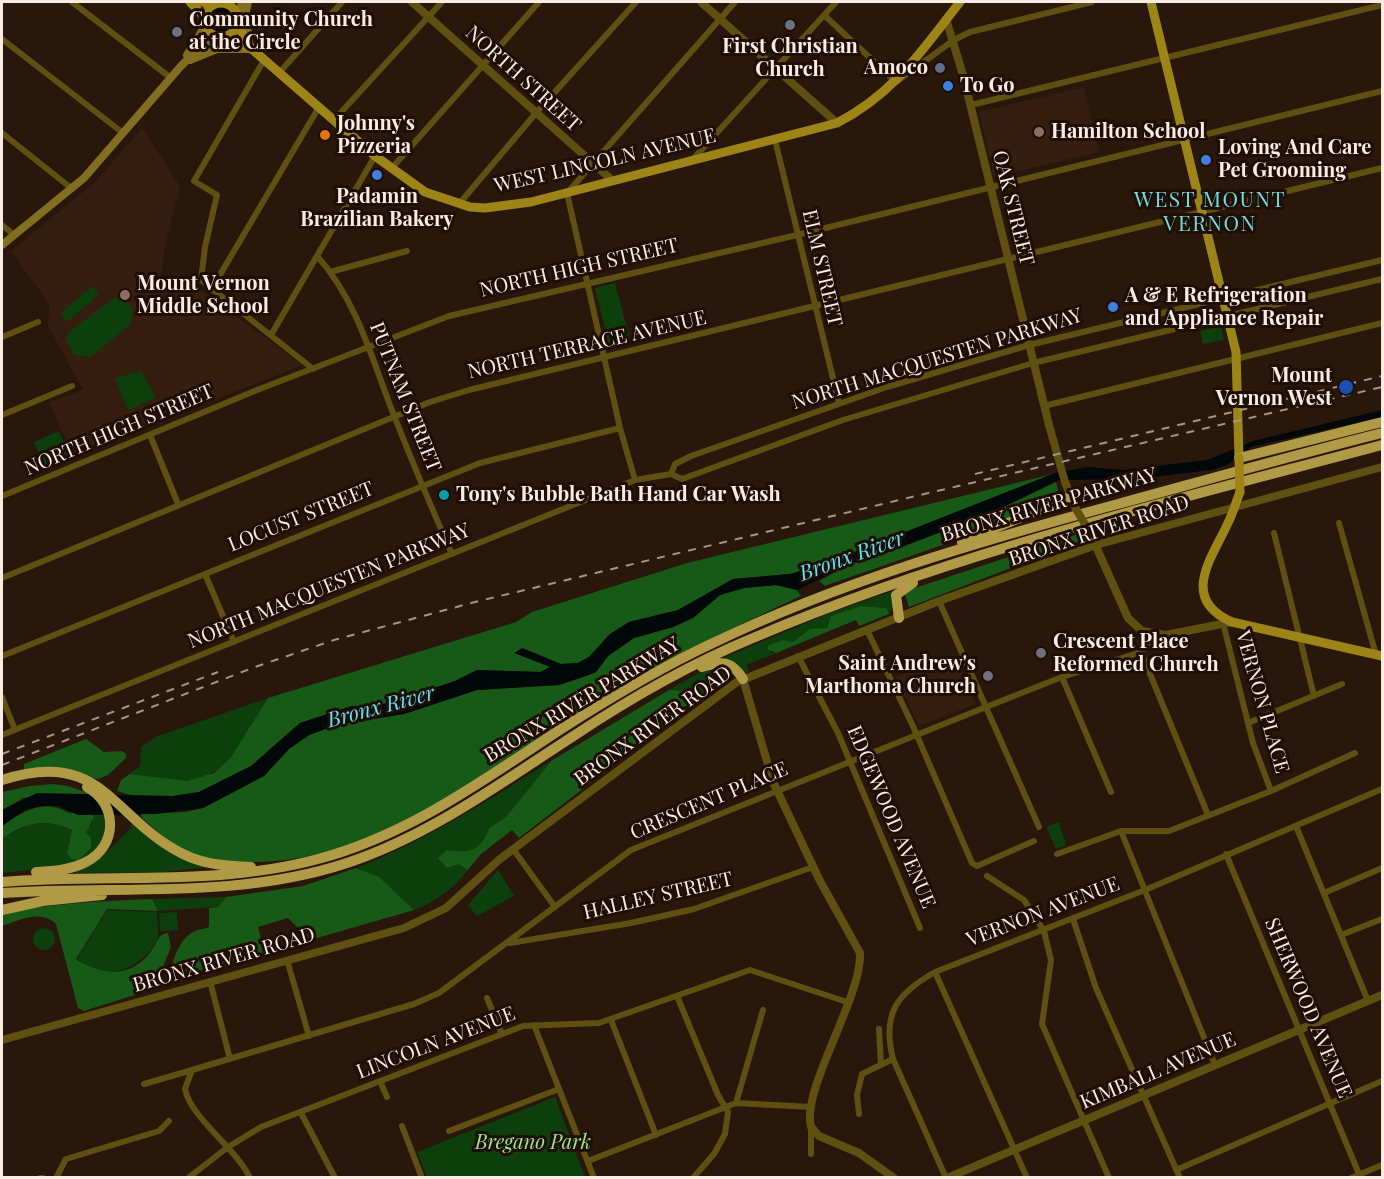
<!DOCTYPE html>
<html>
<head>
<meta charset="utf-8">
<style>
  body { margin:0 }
  #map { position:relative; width:1384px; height:1179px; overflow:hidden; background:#29170c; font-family:"Playfair Display",serif }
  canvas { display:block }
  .frame { position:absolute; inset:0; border:3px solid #f9ece5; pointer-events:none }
</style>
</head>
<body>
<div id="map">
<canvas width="1384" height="1179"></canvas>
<div class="frame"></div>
</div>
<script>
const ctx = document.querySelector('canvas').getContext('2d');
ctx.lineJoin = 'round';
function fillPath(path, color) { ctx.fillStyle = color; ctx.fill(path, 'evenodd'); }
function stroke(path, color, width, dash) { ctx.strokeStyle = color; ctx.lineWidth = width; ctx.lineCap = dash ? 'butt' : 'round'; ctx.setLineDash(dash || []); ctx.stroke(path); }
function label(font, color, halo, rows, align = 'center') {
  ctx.font = font + ' "Playfair Display",serif'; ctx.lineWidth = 6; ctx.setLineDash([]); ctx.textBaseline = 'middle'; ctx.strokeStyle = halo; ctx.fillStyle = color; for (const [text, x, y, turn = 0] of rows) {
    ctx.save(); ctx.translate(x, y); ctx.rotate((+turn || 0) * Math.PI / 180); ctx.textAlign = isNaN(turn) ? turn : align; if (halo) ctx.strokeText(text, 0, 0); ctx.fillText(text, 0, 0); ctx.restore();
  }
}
fillPath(new Path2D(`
  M1084,87l15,65 -105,25 -15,-65z
  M142,128l38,58 -14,56 -6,39 35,5 108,79 -230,91 -24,-54 34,-12 -35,-64 1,-22 -38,-53 84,-69z
  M953,654l23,50 -57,22 -24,-49z`), '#351d0f');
fillPath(new Path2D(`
  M615,283l15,57 -21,5 -14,-57z
  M92,286l7,8 -32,28 -7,-8z
  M114,298c16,1 23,12 16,27l-40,32 -16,-2 -8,-16 3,-7z
  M1221,326l3,14 -21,4 -3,-13z
  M141,370l15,28 -28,12 -13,-32z
  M59,431l12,28 -26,10 -11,-27z
  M893,591l-1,18 -3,5 -2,-6 -26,-2 -30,10 -3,12 -59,24 7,1 -30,12 3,7h-6l-22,-13 109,-46z
  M722,664l12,9 -40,30v-12l-25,-1 28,-16z
  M268,698c-20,31 -39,81 -82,83 -18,1 -38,-5 -56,-7l10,-8 1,-19 17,-11z
  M551,761l-45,56 -17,11 -4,13 -12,10 -10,2 -16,-3 21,20c-14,18 -32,32 -54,40l-35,-32 -23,-10c70,-27 132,-68 195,-107z
  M91,794l16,26 -5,24 -27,21 -73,8v-34c24,-17 42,-21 70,-9l-5,23 26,-31 -6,-13z
  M131,818l78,49 -46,5 -87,1v-2l25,-13 30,-30z
  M1059,822l7,23 -10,4 -10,-22z
  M498,870l16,26 -37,20 -9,-11z
  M226,897l-8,10 -60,4 -6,-12z
  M107,910l50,2c0,8 3,21 0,28 -11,22 -40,39 -64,29 -6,-2 -11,-7 -16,-10z
  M177,912l1,18 -18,1 -1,-18z
  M33 939a11 11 0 1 1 22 0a11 11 0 1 1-22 0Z
  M555,1097l30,80h-158l-10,-25z`), '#0c3f0c');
fillPath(new Path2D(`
  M1053,474l-229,90 -34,10 -57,5 -55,31 -49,12 -19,12 -21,23 -11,6 -17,1 -39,-16 28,19 -9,5 -64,-2 -22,11 -56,19 -31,8 -16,-2 -52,17 -49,43 -52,26 -26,4h-39l-17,-5 4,-11 9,-6 57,7 27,-8 17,-16 37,-59 248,-76 16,-10 155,-49z
  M1056,482l2,8c-11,23 -198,83 -233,96l-6,-5 31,-17 28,-8 115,-44z
  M1081,533v8l-172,66 -4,-13 4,-4z
  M776,585l21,5 4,6c-66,31 -131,61 -194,98 -110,65 -221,169 -356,168 -16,0 -33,1 -49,-4 -24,-7 -42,-24 -60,-40l-1,-4 45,-2 17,-4 61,-32 25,-27 20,-14 27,-10 68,-11 73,-24 82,-5 28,-9 9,-4 12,-16 26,-18 39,-11 20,-9 27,-23 24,-7z
  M861,606l26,2 2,6 -30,12 -3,-6 -80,33 -9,-4 2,-4 14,-5 10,2 17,-13 17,-1 4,-12z
  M669,690l25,1v12l-175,135 -7,-8 -31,24 -13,16 -9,-6 -12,4 -9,-10 9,-8c22,4 35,0 42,-22l17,-11 45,-56z
  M86,739l18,13 18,-1 4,3v4l-18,17 -10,4 -74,-9v-6z
  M53,784l15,2 23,8 -4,15 7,8 -8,16 5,5v10l-13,12 -7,-1 -4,-6 5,-23c-28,-12 -46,-8 -70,9v-13c23,-16 42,-28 69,-12l1,-20 -49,4 -21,12v-18l28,-6z
  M356,868l23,9 35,33 -111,32 -4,-13 -11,-11 -30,9 5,19h4l1,4 7,-2 1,2 -106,34c-1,-16 8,-46 25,-53 4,-2 10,-2 14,-4v-19l9,-1 8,-10 77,-11z
  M152,899l6,12 -51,-2 -31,50c26,17 58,20 77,-11 5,-7 5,-14 15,-15l3,14 -11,27 3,12 -79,25 -6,-3 -22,-84c-15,-15 -36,-4 -54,2v-12c49,-11 99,-13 150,-15z`), '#175916');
fillPath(new Path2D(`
  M209 20a12 12 0 1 1 24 0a12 12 0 1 1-24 0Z
  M1382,410v7l-131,30 -24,18 -16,5 -75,9 -77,1 -66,32 -115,44 -28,8 -53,26 -21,-5 -32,3 -24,7 -27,23 -20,9 -39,11 -26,18 -12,16 -37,13 -82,5 -73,24 -68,11 -27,10 -20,14 -25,27 -61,32 -47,6 -78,1 -20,-9h-17l-16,4 -23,16v-16l35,-17 136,3 26,-4 52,-26 49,-43 52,-17 16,2 31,-8 56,-19 22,-11 63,2 10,-5 -36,-14 8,-5 39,16 17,-1 11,-6 21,-23 19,-12 49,-12 55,-31 57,-5 34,-10 231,-91 33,-6 35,3 84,-10 46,-19z`), '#00080a');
stroke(new Path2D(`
  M72,2l99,76
  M824,15l72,67 58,-42 16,-8 122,-30
  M2,39l121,94
  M264,60l-70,121 23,14 -12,52 -4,33 112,89
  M279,73l63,-71
  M971,105l411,-100
  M334,120l108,-118
  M2,133l69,55
  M775,140l64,263
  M693,159l143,-157
  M391,169l148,-167
  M459,204l77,-91 100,-111
  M2,225l12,10
  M318,257c40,45 55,106 77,161 18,46 37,91 57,136
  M330,272l77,-21
  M211,290l108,-183
  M271,335l104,-179
  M2,337l36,-15
  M1044,406l338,-83
  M2,415l70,-29
  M150,435l28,69
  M671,474l4,-10 16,-8 196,-69 142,-42 353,-85
  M635,480l-15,-52 -53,-235 168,-191
  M2,496l255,-106 192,-74 348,-81 585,-144
  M1339,523l37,132
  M1274,533l40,163
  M205,574l29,68
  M2,578l428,-176 39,-12 913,-222
  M939,601l100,226
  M1223,623l30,120 18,48
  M867,630l45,94 60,139 5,3 57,-25
  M1142,631l-1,21 67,163
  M2,656l478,-193 140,-35
  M798,656l40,77 82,195
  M1062,677l49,115
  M2,697l13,33
  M1248,723l94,-39
  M2,735l633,-255 36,-6 11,5 161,-59 190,-57 349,-84
  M1296,826l72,175
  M1121,831l94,234
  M513,849l42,58
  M1057,854l64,-23h48l102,-40 84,-38
  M1226,854l133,320
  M987,876l37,24 20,31 7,29 -9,64 67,154
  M1324,893l58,-25
  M1073,919l23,69 84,190
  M1341,935l41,-16
  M510,943l121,-20 63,-14 119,-42
  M287,960l22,76
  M935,972l92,206
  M210,981l20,78
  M677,996l41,99 10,17 -3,22 -11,20 -21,24
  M487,998l15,36
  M611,1020l45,115
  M534,1025l60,153
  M879,1029l2,36
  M380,1081l7,16
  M144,1084l48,-14
  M736,1103l27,-93
  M301,1113l34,65
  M859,1114l-2,-19 5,-21 31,-15
  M402,1126l20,52
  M449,1131l110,-42
  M811,1154v-27
  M588,1161l148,-58 75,4
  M1176,1170l206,-89
  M40,1178h3
  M56,1178l10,-19 93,-28 10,-10
  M188,1178l40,-31 33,-20 262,-101 76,-3 151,-53 97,32
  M250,1178c-14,-30 -60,-61 -65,-89l7,-19 222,-66 25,-11 192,-143 355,-143 76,-30 79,-25 14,-17
  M946,1178l-53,-119c-11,-45 3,-65 42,-87l210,-82 237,-101
  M1351,1178l31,-13`), '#5f5012', 6);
stroke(new Path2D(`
  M412,2l201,179
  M701,2l136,121
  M946,19l17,56 86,350 16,57 11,27
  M1090,533l38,85 14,13 24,4 66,-13
  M743,679l30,103 47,99 40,72c2,45 -59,136 -49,174l8,9 40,17 35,25
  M2,1040l402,-112 42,-20 54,-49 237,-177 202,-81 157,-56 286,-78
  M947,1178l435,-183`), '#5f5012', 8);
stroke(new Path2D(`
  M248,2l-3,14 4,25
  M223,3l3,-1
  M238,19l4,-17
  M187,55l18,-29
  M190,60l27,-11h33
  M2,245l82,-67 97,-112 17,-17 19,-13`), '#816e20', 8);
stroke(new Path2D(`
  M190,2l14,15
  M202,2l12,2
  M1151,2l85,350 3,106
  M204 20a17 17 0 1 1 34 0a17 17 0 1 1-34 0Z
  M237,24l14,24
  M221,37h8l24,13 122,106 50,36 45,15 15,1 46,-6 306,-79c58,-30 85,-73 123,-121
  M1240,492c-4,10 -7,21 -12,31 -16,35 -49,76 4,99l150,34`), '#9d8416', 9);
stroke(new Path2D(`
  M1239,458l143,-36
  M962,542l108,-45
  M899,618l-3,-23 17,-12
  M702,667c20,-6 29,-7 41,12
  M2,780c101,-33 110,39 181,74 22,11 44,12 68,13
  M36,872c17,-1 35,-2 50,-10 32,-16 32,-58 1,-75
  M2,882c105,-9 213,5 316,-23 90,-24 164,-78 240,-128 50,-32 101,-63 155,-88 129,-62 267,-102 405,-139 88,-24 176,-49 264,-71
  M2,893c115,-8 233,7 345,-30 82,-27 152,-79 225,-126 57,-38 118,-73 181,-99 202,-86 418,-137 629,-193
  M2,910l41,-9 59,-6`), '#b09a46', 10);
stroke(new Path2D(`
  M975,474l407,-98
  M2,754l216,-82
  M2,765l253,-98 79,-27 141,-38 445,-107 462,-108`), '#a3948c', 2, [8, 8]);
stroke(new Path2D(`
  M1076,509l14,24`), '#5f5012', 8);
stroke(new Path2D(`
  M1239,458l1,34`), '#9d8416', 9);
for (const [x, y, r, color] of [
  [790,25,6,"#6b7280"],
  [177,32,6,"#6b7280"],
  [940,68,6,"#5c6f8a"],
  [948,86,6,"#3f7fe0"],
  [1039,132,6,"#8d6e63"],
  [325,135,6,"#e8710a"],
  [1206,160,6,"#3f7fe0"],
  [377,175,6,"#3f7fe0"],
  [125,295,6,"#8d6e63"],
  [1113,307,6,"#3f7fe0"],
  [1346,387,8,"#1a4fb4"],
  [444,495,6,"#0f9aa8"],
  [1041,653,6,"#6b7280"],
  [988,676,6,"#6b7280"]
]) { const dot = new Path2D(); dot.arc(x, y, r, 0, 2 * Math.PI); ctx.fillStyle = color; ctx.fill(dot); stroke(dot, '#1f0e05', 2); }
label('bold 20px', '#f9ece5', '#1f0e05', [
  ["Community Church",189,20],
  ["at the Circle",189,43],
  ["First Christian",790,47,"center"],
  ["Church",790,70,"center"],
  ["Amoco",928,68,"right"],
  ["To Go",960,86],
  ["Johnny's",337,124],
  ["Pizzeria",337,147],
  ["Hamilton School",1051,132],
  ["Loving And Care",1218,148],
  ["Pet Grooming",1218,171],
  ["Padamin",377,197,"center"],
  ["Brazilian Bakery",377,220,"center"],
  ["Mount Vernon",137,284],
  ["Middle School",137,307],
  ["A & E Refrigeration",1125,296],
  ["and Appliance Repair",1125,319],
  ["Mount",1332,376,"right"],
  ["Vernon West",1332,399,"right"],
  ["Tony's Bubble Bath Hand Car Wash",456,495],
  ["Crescent Place",1053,642],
  ["Reformed Church",1053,665],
  ["Saint Andrew's",976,664,"right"],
  ["Marthoma Church",976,687,"right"]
], 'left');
label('20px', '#f9ece5', '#1f0e05', [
  ["NORTH STREET",523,79,42],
  ["WEST LINCOLN AVENUE",605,161,-13],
  ["OAK STREET",1013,208,76],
  ["NORTH HIGH STREET",579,268,-13],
  ["ELM STREET",822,268,77],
  ["NORTH TERRACE AVENUE",587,345,-13],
  ["NORTH MACQUESTEN PARKWAY",937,359,-17],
  ["PUTNAM STREET",405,397,68],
  ["NORTH HIGH STREET",119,430,-23],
  ["BRONX RIVER PARKWAY",1049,505,-16],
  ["LOCUST STREET",301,517,-22],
  ["BRONX RIVER ROAD",1099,531,-18],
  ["NORTH MACQUESTEN PARKWAY",329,586,-22],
  ["BRONX RIVER PARKWAY",582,700,-31],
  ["VERNON PLACE",1262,702,74],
  ["BRONX RIVER ROAD",653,726,-36],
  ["CRESCENT PLACE",709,801,-23],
  ["EDGEWOOD AVENUE",891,817,67],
  ["HALLEY STREET",658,896,-13],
  ["VERNON AVENUE",1043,912,-21],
  ["BRONX RIVER ROAD",224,960,-16],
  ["SHERWOOD AVENUE",1308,1008,67],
  ["LINCOLN AVENUE",436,1043,-21],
  ["KIMBALL AVENUE",1158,1071,-23]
]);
label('italic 20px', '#94e98e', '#1f0e05', [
  ["Bregano Park",533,1143]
]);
ctx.letterSpacing = '1.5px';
label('21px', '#70dcdd', '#1f0e05', [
  ["WEST MOUNT",1210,200],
  ["VERNON",1210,224]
]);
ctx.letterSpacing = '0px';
label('italic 21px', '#5ce4f6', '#1f0e05', [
  ["Bronx River",852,556,-20],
  ["Bronx River",381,707,-15]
]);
</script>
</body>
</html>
